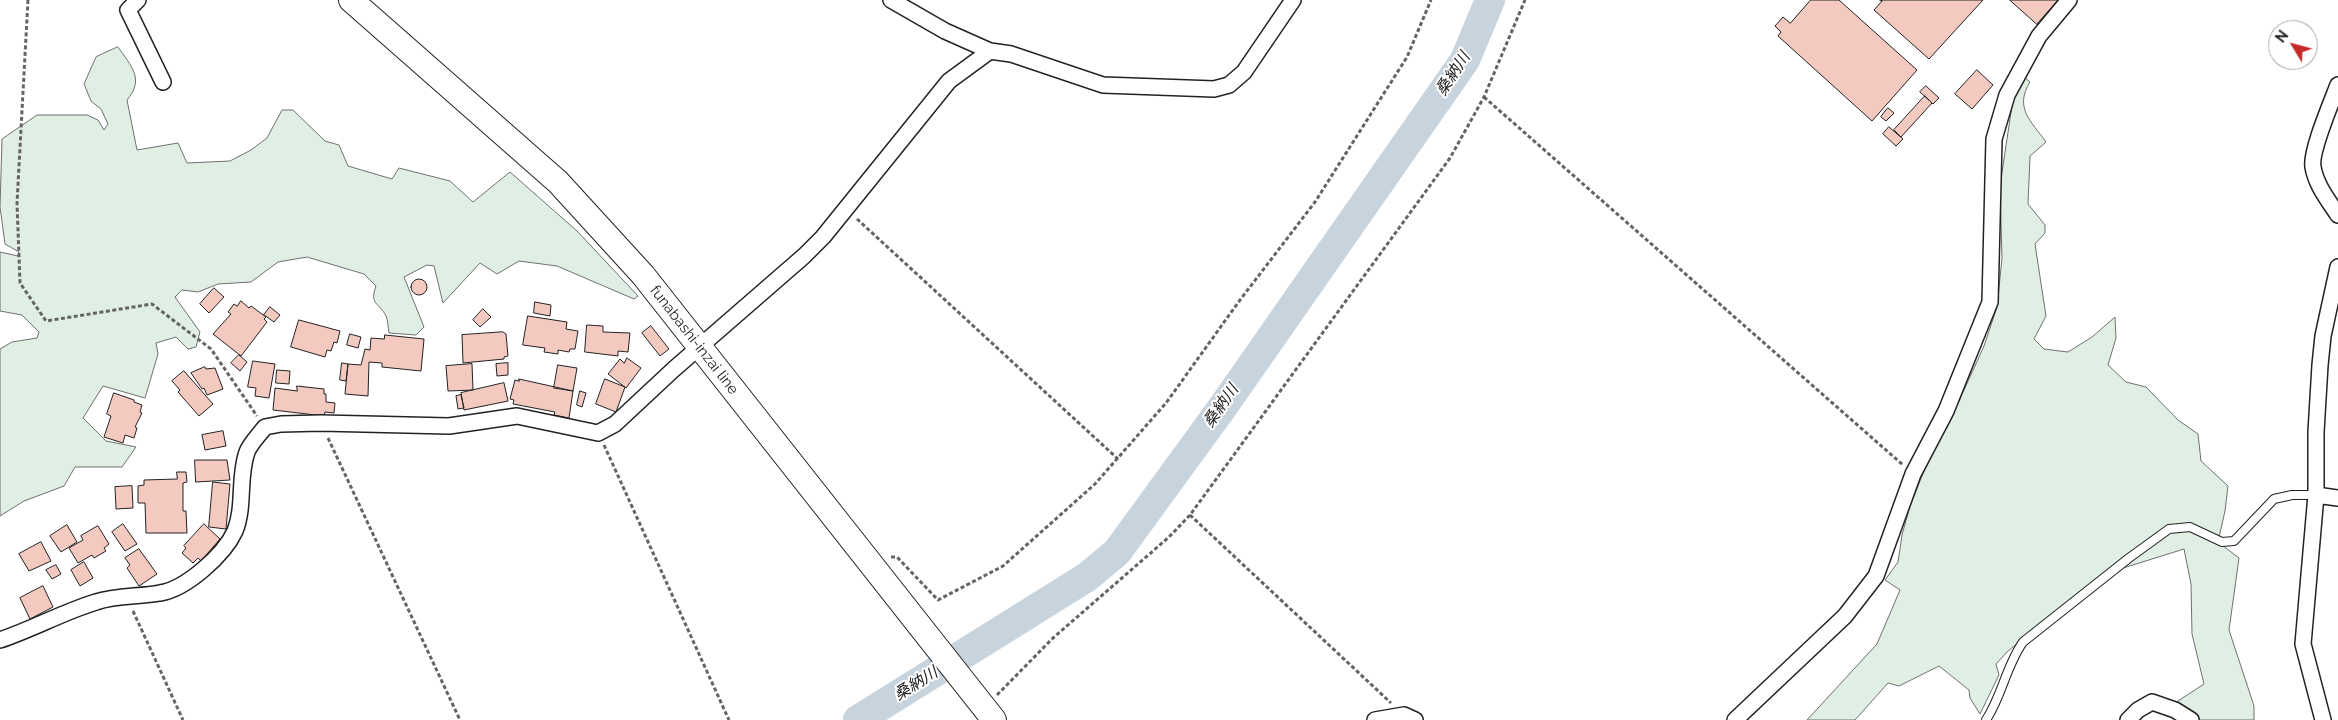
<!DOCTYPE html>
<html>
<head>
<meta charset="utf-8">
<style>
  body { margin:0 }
  #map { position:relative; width:2338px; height:720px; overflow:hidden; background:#fff; font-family:Raleway,sans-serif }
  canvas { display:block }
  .north { position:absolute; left:2268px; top:20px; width:50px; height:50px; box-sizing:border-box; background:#fff; border:1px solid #a7a7a7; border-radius:50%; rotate:307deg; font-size:14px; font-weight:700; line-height:20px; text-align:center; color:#222 }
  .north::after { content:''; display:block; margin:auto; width:18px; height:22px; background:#c62828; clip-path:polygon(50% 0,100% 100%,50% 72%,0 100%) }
</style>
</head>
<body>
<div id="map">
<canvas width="2338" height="720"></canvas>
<div class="north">N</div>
</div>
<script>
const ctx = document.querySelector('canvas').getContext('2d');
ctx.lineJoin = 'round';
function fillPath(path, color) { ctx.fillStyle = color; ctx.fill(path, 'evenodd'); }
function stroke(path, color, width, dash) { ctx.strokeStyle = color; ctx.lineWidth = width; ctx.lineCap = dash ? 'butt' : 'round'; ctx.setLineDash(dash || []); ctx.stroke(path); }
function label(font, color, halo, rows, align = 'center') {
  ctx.font = font + ' Raleway,"Noto Sans JP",sans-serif'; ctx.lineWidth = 4; ctx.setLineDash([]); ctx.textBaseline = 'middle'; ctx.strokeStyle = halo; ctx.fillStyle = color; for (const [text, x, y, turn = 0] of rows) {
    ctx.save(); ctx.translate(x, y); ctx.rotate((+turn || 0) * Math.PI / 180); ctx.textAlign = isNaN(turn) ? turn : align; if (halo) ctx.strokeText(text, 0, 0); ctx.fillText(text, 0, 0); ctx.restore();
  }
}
const green = new Path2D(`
  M118,47c13,19 27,32 9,53l10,50 41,-7 9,20 43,-2 21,-11 16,-12 15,-28h11l32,31 14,4 9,21 44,13 7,-11 51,13 23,21 37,-30 67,59 61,65 -4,3 -77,-33 -38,-5 -22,13 -17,-11 -37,40 -9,-37 -7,-1 -23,12 20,50 -8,8 -27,-2c-1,-5 -1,-13 -3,-17 -7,-14 -17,-11 -10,-30l-12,-12 -57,-17 -29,5 -27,20 -33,2 -20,8 -16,-2 -7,7 25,35 -4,15 -8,2 -12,-12 -20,6 2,11 -13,44 -42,-12 -20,32 23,23 30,6 -14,20h-47l-11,19 -40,15 -24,15v-167l12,-7 25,-4 2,-6 -17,-17 -22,-4v-59l18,4 1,-4 -14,-8 -5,-37 2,-68 35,-24h50l11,5 6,10 4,-6 -7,-15 -10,-8 -7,-17 12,-27z
  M2024,77l6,5c-16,26 1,39 16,60l-16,14 -2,48 17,21v8l-10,11 11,72 -12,23 10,10 24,3 24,-15 23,-20 1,21 -8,27 18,17 20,5 32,33 20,14 3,27 27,25 -3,25 -7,31 21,16 -10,72 25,76v14h-74l-2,-19 26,-17 -12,-50 -1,-50 -7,-35 -80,25 -96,77 -12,13 3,11 -19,39 -10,-16 -1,-8 -30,-24 -40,20 -11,-3 -33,37h-48l70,-76 23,-54 -15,-10 13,-18 4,-27 8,-29 22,-55 27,-50 25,-55 13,-39 5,-49 -2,-72 14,-94z`);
fillPath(green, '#e0efe3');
stroke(green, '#6f6f6f', 1);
stroke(new Path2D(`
  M858,720l229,-143 30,-25 105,-144 243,-348 25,-60`), '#c7d3dd', 30);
const building = new Path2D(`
  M1811,0h28l78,70 -45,51 -94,-85 3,-4 -6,-6 8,-9 7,6z
  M1880,0h103l-54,59 -55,-49 8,-9z
  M2010,0h48l-21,24z
  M1977,70l16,15 -21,24 -17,-15z
  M1926,86l13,12 -6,6 -13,-12z
  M1925,96l7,7 -31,34 -7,-7z
  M1888,108l6,5 -8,8 -5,-4z
  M1889,127l14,12 -7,7 -13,-12z
  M411 287a8 8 0 1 1 16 0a8 8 0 1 1-16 0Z
  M214,288l10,9 -15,16 -9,-9z
  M241,301l8,7 2,-2 15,11 -2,2 3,3 -26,34 -28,-22 18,-20 -3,-2 6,-8 3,2z
  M535,302l16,3 -1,11 -16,-3z
  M270,307l10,8 -6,7 -10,-7z
  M483,309l8,8 -11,10 -7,-7z
  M528,316l39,6 -1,7 12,2 -3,18h-5l-1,3 -11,-2v4l-14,-2 1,-4 -22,-3z
  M299,320l41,11 -3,12 -3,-1 -3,9 -4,-1 -2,7 -34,-10z
  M587,325l16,1v6l27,1 -2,19 -10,-1v5l-33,-4z
  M651,326l18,23 -9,7 -18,-23z
  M503,332l3,2 2,22 -4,1v2l-41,4 -1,-28z
  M350,334l11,3 -3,11 -11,-3z
  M385,335l39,4 -3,32 -39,-4v-4l-13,-1 -1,34 -23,-2 3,-30 13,1 4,-16 5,1 1,-12 13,1z
  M239,355l8,7 -7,9 -9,-8z
  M627,358l14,10 -15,20 -18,-14 12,-15 4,4z
  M253,361l22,3 -6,34 -14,-2 1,-8 -8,-1z
  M342,363l6,1 -2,17 -6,-1z
  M508,363v12l-11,1 -1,-12z
  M472,364l1,26 -25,1 -2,-25z
  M558,365l19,3 -4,23 -19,-3z
  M205,367l1,2 9,-1 8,21 -16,6 -3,-7 -2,1 -11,-16z
  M277,370l13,1 -1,13 -13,-1z
  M184,371l29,33 -14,12 -21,-24 2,-2 -8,-9z
  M519,379l54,12 -4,27 -15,-3 1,-3 -42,-8 1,-4 -4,-1 5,-19 4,1z
  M605,379l20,8 -9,25 -20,-8z
  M504,383l4,18 -44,9 -3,-17z
  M297,386l27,3v5h2v8l9,1 -1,10 -9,-1 -1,4 -51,-6 2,-22 22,3z
  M580,391l6,2 -4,14 -5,-2z
  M114,393l20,7v2l8,3 -2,7 2,1 -7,14 2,1 -3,10 -9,-3 -2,8 -19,-6 7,-21 -4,-2z
  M461,395l3,13 -6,1 -2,-13z
  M223,431l3,15 -21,4 -3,-15z
  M195,460h32l3,20 -34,2z
  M177,472h9l1,10 -4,1v28h3l1,22h-41l-1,-30h-7v-17l6,-1v-5l33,-1z
  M213,482l17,2 -4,45 -17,-2z
  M132,486l1,22 -17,1 -1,-22z
  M123,524l14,20 -12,7 -13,-19z
  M204,524l16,15 -19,22 -3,-3 -5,5 -11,-10 4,-5 -2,-2z
  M67,525l10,17 -16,10 -11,-16z
  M98,526l11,18 -5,4 2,3 -12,7 -2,-3 -14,8 -9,-15 14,-8 -2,-4z
  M41,542l10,19 -22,10 -10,-17z
  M139,549l18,25 -18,12 -12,-18 3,-3 -5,-7z
  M84,562l9,16 -13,8 -9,-16z
  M56,565l5,9 -9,5 -6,-9z
  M43,586l10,21 -23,12 -10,-21z`);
fillPath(building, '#f3c9c0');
stroke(building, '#222', 1);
const lane = new Path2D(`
  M1986,720c16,-24 20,-54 37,-78l106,-84 40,-29 21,-2 32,15 12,-1 40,-42 18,-4h24`);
const street = new Path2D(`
  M138,0l-10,10 35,72
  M891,0l54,31 45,20
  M2338,85c-6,16 -28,67 -25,82 3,18 15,33 25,48
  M2316,495l22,3
  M0,640c33,-11 63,-28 96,-38 20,-7 43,-5 64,-9 26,-4 64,-38 75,-62 10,-25 3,-54 12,-79 3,-8 12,-17 18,-25l16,-3 40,-1 128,3 68,-10 81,17 17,-9 59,-55 130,-113 19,-19 126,-156 41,-30 21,3 92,31 111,4 15,-4 15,-13 49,-72
  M1375,720l29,-5 11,5
  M1735,720l110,-104 31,-40 37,-102 33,-63 44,-109 4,-163 13,-44 32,-59 30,-36
  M2128,720l10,-10 14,-8 23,8 16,10
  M2323,720l-20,-76 13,-149v-63l4,-67 3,-29 15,-69`);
const primary = new Path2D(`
  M351,0l207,182 85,93 351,445`);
stroke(lane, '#222', 10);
stroke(street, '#222', 18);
stroke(primary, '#222', 26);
stroke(new Path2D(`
  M28,0l-11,203 3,80 26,38 106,-17 59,45 46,67
  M1484,97l419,368
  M857,219l261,240
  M328,438l132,282
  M604,445l125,275
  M1190,515l201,188
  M891,557h6l41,43 65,-34 92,-82 71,-81 74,-103 75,-98 92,-145 24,-57
  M133,611l50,109
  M997,695l56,-57 116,-101 21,-22 260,-357 34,-61 41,-97`), '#646464', 3, [4, 2.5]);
stroke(lane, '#fff', 8);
stroke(street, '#fff', 15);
stroke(primary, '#fff', 24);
label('15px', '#222', '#fff', [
  ["funabashi-inzai line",694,340,52]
]);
label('italic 16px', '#222', '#fff', [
  ["桑納川",1453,74,-57],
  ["桑納川",1221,406,-55],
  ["桑納川",916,684,-32]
]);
</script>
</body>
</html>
